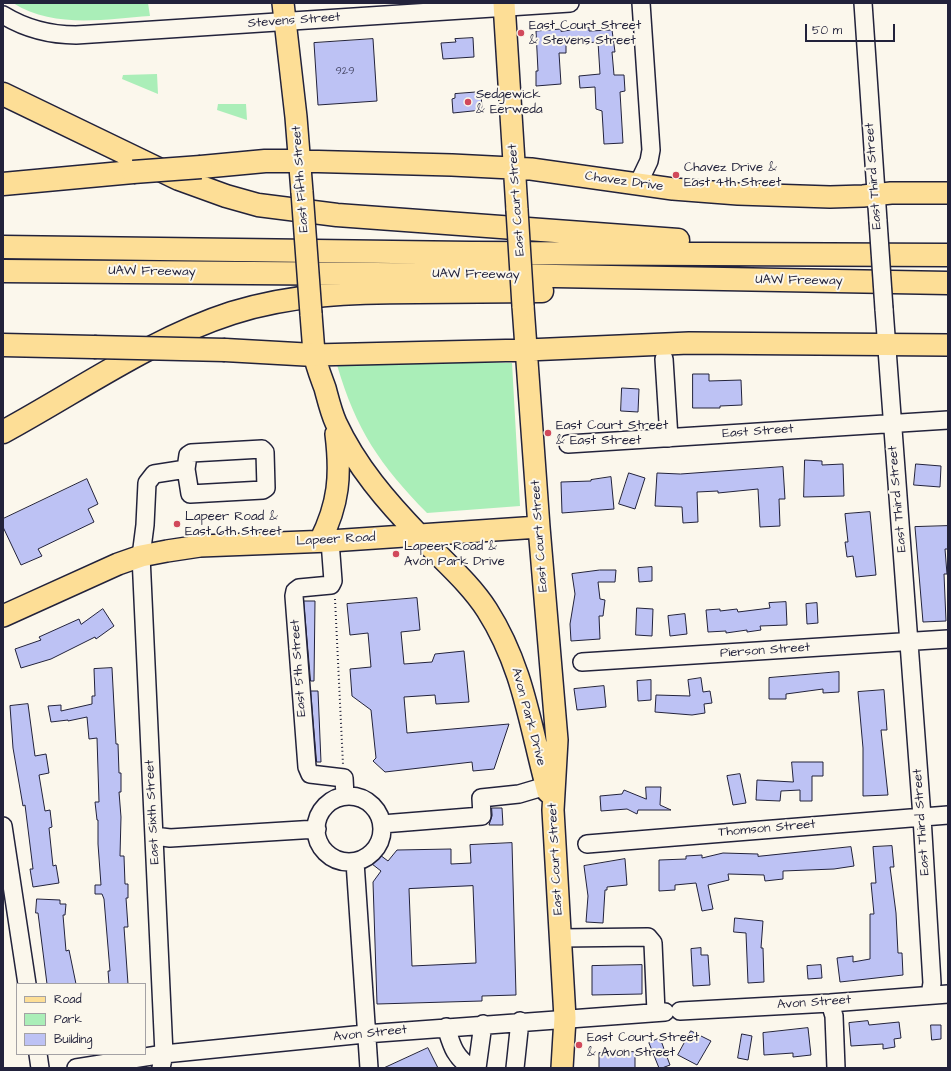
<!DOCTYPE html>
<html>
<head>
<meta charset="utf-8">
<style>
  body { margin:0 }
  #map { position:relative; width:951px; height:1071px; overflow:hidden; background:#fbf7ec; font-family:"Architects Daughter",sans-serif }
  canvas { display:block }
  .frame { position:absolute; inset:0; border:4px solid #22223b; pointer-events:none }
  .legend { position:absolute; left:16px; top:983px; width:130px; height:72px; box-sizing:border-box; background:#fbf7ec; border:1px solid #a4a2a5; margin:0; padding:5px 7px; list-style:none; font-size:12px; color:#22223b }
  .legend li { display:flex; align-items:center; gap:8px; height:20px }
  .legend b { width:20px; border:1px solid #a4a2a5 }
  .scale { position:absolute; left:805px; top:24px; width:90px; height:18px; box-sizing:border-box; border:2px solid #22223b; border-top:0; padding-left:5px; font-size:12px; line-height:14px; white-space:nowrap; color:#22223b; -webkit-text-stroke:3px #fbf7ec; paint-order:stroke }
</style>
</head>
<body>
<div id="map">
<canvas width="951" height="1071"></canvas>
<div class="frame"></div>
<ul class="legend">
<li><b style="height:5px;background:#fdde96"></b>Road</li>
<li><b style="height:11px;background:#aaeeb8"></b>Park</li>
<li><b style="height:11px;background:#bdc2f4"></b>Building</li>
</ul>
<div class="scale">50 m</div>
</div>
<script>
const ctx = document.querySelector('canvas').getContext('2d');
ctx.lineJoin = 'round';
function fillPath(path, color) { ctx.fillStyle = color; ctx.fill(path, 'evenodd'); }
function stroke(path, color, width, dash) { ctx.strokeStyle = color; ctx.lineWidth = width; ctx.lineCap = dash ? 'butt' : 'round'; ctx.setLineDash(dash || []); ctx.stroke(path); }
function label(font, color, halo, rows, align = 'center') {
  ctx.font = font + ' "Architects Daughter",sans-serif'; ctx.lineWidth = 4; ctx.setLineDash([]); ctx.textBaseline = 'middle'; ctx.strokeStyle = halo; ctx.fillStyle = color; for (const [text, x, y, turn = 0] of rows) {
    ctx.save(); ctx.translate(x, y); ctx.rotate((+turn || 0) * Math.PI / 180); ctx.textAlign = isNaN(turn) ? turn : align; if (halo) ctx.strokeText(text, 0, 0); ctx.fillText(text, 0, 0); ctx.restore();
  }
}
fillPath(new Path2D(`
  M13,3h135l2,13c-45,3 -96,13 -137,-13z
  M157,74l1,20 -36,-15 1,-4z
  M218,104h28l1,16 -30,-10z
  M468,362l44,1 8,143 -93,7c-47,-48 -71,-83 -90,-148z`), '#aaeeb8');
const building = new Path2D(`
  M589,28v3l23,-1 3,22h-3l2,23h10l1,16 -5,1 3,51 -19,1 -2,-33 -6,-2 -1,-22 -15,1 -1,-12 21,-2 -2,-32 -32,2v9h-7l2,31 -25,2v-15h2l-2,-40 25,-2v2z
  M473,38l1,19 -31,2 -2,-16 15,-1 -1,-3z
  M373,39l4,62 -59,4 -4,-62z
  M481,92l1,18 -29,3 -1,-14 3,-1v-4z
  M693,374h16v7l32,-1 1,25 -22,1v2h-27z
  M622,388l17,1 -1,23 -17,-1z
  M805,460l17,1v4l21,-1 1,32 -40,1z
  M916,464l25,2 -1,21 -26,-2z
  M783,467l2,32h-6l1,27 -20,1 -2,-38 -40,4v-2l-21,1 1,30 -15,1 -1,-16 -27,-1 2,-33 23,1z
  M629,473l16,5 -10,31 -16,-5z
  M611,477l3,32 -52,4 -1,-31 30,-1v-1z
  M87,479l11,25 -10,5 6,13 -56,27 4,7 -21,9 -18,-38v-8z
  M870,512l6,63 -20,2 -3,-21 -6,1 -2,-15h3l-3,-28z
  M948,526v23h-3l2,25h-3l2,47 -23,1 -8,-95z
  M652,567v14l-13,1 -1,-14z
  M600,570h16l-1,12h-17l2,17 5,1 -2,16h-4l1,23 -29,2 -1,-17 5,-30 -3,-20z
  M417,598l3,32 -19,2 3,32 28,-2 3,-8 29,-3 5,51 -33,2 -1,-9 -31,2 3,36 102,-9 -15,45 -21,2 -1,-9 -87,10 -12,-11 3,-3 -5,-48 -19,-14 -2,-27 21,-2 -3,-34 -18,2 -3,-31z
  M304,601h11l-1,80h-3z
  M786,602l1,23 -27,1 1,4 -14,2v-2l-21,3v-2l-18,1 -2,-22 14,-1v2l17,-2 1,3 32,-4 -1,-5z
  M817,603l1,20 -11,1 -1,-20z
  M637,608l16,1 -1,27 -16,-1z
  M103,609l11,17 -18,13 -1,-2 -44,22 -30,9 -6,-19 26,-9 -2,-3 40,-18 2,5z
  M685,614l2,20 -17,2 -2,-20z
  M112,668l4,76h2l1,29h2v19h-2l2,25 -1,39h4l1,28h3v14h-2l2,29h-4l4,57h-19l-1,-13h2l-6,-72 -2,-5h-7v-9h6l-3,-41v-24h-1l-2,-18h4l-2,-64 -8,1 -2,-22 -19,4v-1l-17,2 -3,-16 13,-1v6l31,-7v-8h3l-1,-27z
  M839,672v20l-16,1v-4l-37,5v5h-17v-21z
  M701,678l2,14 7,-1 2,12 -8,1 1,9 -13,2 -37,-3 1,-17 34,1 -2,-16z
  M651,680v20l-13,1 -1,-20z
  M604,686l2,21 -29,3 -3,-21z
  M884,690l3,40h-6l7,65 -25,1v-48l-5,-56z
  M311,691h7l3,71h-4z
  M28,704l7,52 11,-2 3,19 -10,2 6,36 5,-1 2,17 -3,1 4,38 3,-1 3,18 -26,4 -3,-18h3l-8,-64 -2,1 -10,-58 -3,-42z
  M792,762h31v14h-11v25h-12v-11l-19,1 -1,10 -24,-1 1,-20 36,2z
  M740,774l6,29 -13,2 -6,-29z
  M646,787h15l-1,18 11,5h-33l-1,4 -10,-5 -26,2 -1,-15 22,-2 2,-4 22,9z
  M492,808h10l1,17h-14l3,-9z
  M512,843l4,152 -34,1v5l-105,3 -4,-122 8,-11 -9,-7 8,-9 8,6 9,-11 54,-1v15l20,-1 -1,-18zM473,886l3,77 -64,3 -3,-77z
  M892,846l2,21h-4l6,46 2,40h4l1,22 -63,7 -3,-24 16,-2v6l17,-3v-45h4l-3,-31h5l-3,-36z
  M851,847l3,19 -20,3 -51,2v8l-18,2 -1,-6 -36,-1 1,6 -21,5 5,24 -11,2 -6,-28 -21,2v5l-16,1v-31l27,-1v-3l16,-1v3l21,-5 35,1v2z
  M625,859l2,26 -20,2v3h-2l-2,33 -17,-1 2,-26 -4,-30z
  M37,899l23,1v4h6l-1,11h-2l3,36 3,-1 7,34h-29l-9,-71h-2z
  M735,918l28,3 -2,27h2l1,34 -16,1 -2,-50 -12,-1z
  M701,948v7h7l2,30 -17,1 -2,-37z
  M642,965v29l-50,1v-29z
  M821,965l1,13 -14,1 -1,-13z
  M868,1021l1,4 30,-3 2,16 -7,1 1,8 -12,2v-5l-32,2 -2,-23z
  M931,1025h10v14l-9,1z
  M808,1028l3,27 -18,2v-4l-29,2 -1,-22z
  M691,1031l20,10 -14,24 -19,-10z
  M742,1034l10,2 -4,24 -10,-2z
  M660,1038l10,27 -8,3h-3l-10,-25z
  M428,1048l10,20h-54z
  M635,1052v16h-36v-15z`);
fillPath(building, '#bdc2f4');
stroke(building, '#22223b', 1);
const minor = new Path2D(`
  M863,3l15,218
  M3,15c23,14 46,20 73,20l494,-32
  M638,184l11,-23 2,-11 -10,-147
  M884,309l38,508 10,166 -2,12
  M664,359l5,79
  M568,444l380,-24
  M330,541l3,40 -2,4 -32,3 -4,3 -1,5 13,171 3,7 34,4 1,18
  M582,662l366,-23
  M316 829a33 33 0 1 1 66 0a33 33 0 1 1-66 0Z
  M382,824l100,-8 -1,-18 38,-4 27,-8
  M3,826l24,158
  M154,836l16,2 147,-9
  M587,844l361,-29
  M355,862l14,206
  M560,938l88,-1 5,6 3,69
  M830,1003l4,13 2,52
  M680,1011l150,-8 118,-9
  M446,1027c6,19 8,29 25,41
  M38,1054l2,14
  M76,1068l88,-14 201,-20 300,-22
  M161,1068l3,-14 -23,-498 4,-31 2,-42 7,-9 32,-5 2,-14 3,-2 71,-4 3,3 1,36 -3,2 -73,4 -4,-25
  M477,1068l6,-44
  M515,1068l5,-47`);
const major = new Path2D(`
  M283,3l13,114 6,75
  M504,3l13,207
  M299,161l153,4 79,4 142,20 65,5 92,3 33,-1 28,-3h57
  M523,306l16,221 18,213 -4,70 12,208 -3,50
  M311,314c1,13 2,26 3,39 2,12 7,24 11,35 3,11 6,24 11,35 20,43 51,79 84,113 22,24 49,46 67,74 37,58 43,117 61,182
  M314,355l213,-5 162,-7 259,2
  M320,541c19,-37 21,-66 16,-107
  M3,616l115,-52 23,-8 26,-5 33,-5 130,-5 209,-14`);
const highway = new Path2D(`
  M3,94l176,85 47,17 32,9 79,10 341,25
  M201,167l64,-6h34
  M3,184l130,-12
  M3,247l468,6 477,2
  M3,271l496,4 449,8
  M3,345l91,2
  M225,350l89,5
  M3,432c74,-40 148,-93 229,-119 60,-19 122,-21 185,-21 42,0 83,-1 125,-1`);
stroke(minor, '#22223b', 20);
stroke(major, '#22223b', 24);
stroke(highway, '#22223b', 25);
stroke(new Path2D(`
  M335,599l8,166`), '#22223b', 2, [1, 3]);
stroke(minor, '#fbf7ec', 17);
stroke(major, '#fdde96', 21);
stroke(highway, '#fdde96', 22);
const minorBridge = new Path2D(`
  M878,221l6,88`);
const majorBridge = new Path2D(`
  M302,192l9,122
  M517,210l6,96`);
const highwayBridge = new Path2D(`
  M133,172l68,-5
  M94,347l131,3`);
stroke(minorBridge, '#22223b', 20, []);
stroke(majorBridge, '#22223b', 24, []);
stroke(highwayBridge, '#22223b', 25, []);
stroke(minorBridge, '#fbf7ec', 17);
stroke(majorBridge, '#fdde96', 21);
stroke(highwayBridge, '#fdde96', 22);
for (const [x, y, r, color] of [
  [521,33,4,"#d1495b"],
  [468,102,4,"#d1495b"],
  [676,175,4,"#d1495b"],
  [548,433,4,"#d1495b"],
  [177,524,4,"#d1495b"],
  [396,554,4,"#d1495b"],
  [579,1045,4,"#d1495b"]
]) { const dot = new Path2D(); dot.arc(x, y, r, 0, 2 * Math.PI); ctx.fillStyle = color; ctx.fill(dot); stroke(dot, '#fbf7ec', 1.5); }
label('11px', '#494a69', null, [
  ["929",345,72]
]);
label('13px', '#22223b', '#fbf7ec', [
  ["Stevens Street",294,21,-4],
  ["East Third Street",874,176,-94],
  ["East Fifth Street",301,179,-94],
  ["Chavez Drive",624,182,8],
  ["East Court Street",517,200,-94],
  ["UAW Freeway",152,272,1],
  ["UAW Freeway",476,275,1],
  ["UAW Freeway",799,281,1],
  ["East Street",758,432,-4],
  ["East Third Street",898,499,-95],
  ["East Court Street",540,536,-94],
  ["Lapeer Road",336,540,-3],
  ["Pierson Street",765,651,-4],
  ["East 5th Street",299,668,-94],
  ["Avon Park Drive",528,717,75],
  ["East Sixth Street",153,812,-93],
  ["East Third Street",922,822,-94],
  ["Thomson Street",767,829,-5],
  ["East Court Street",556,859,-93],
  ["Avon Street",814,1003,-4],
  ["Avon Street",370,1034,-6]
]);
label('13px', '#22223b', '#fbf7ec', [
  ["East Court Street",529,26],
  ["& Stevens Street",529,41],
  ["Sedgewick",476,95],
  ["& Eerweda",476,110],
  ["Chavez Drive &",684,168],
  ["East 4th Street",684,183],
  ["East Court Street",556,426],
  ["& East Street",556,441],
  ["Lapeer Road &",185,517],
  ["East 6th Street",185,532],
  ["Lapeer Road &",404,547],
  ["Avon Park Drive",404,562],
  ["East Court Street",587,1038],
  ["& Avon Street",587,1053]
], 'left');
</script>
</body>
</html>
